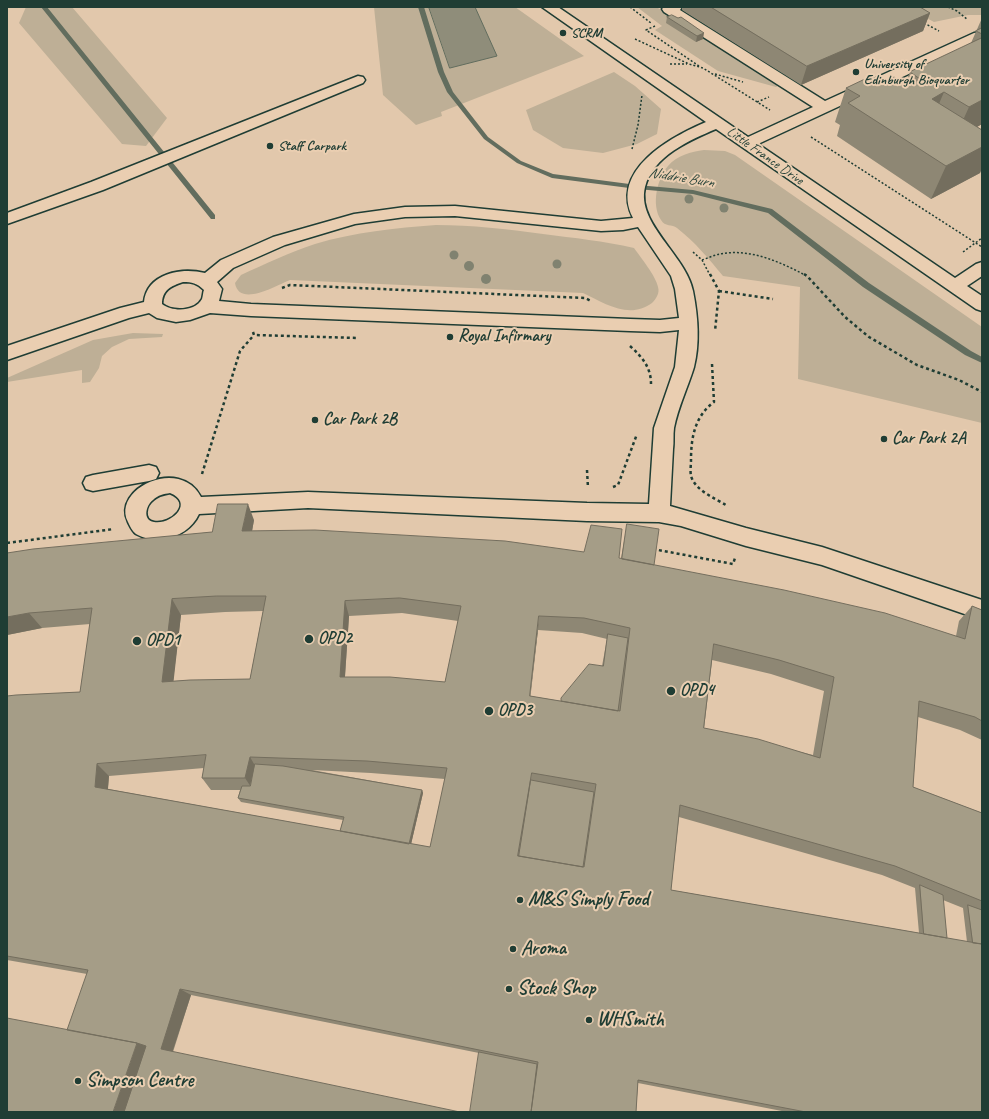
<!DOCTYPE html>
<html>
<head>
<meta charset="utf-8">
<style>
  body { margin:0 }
  #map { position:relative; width:989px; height:1119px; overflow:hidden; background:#e2c8ac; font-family:Caveat,sans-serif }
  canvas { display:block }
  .frame { position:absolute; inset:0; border:8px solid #1f3d34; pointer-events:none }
</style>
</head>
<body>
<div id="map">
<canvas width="989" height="1119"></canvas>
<div class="frame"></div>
</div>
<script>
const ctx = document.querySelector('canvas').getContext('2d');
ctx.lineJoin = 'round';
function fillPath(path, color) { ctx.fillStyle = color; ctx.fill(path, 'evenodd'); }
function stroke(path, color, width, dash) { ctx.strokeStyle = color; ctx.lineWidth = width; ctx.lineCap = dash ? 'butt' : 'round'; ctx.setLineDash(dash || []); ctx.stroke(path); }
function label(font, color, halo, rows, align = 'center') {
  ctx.font = font + ' Caveat,sans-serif'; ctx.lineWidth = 4; ctx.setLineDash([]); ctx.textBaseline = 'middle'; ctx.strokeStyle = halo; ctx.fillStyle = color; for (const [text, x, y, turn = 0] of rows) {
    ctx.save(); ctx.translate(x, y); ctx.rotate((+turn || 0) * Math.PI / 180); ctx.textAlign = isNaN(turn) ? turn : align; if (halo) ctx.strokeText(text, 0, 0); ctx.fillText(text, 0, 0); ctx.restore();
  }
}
fillPath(new Path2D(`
  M26,7h46l95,111 -21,28 -24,-2 -103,-121z
  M374,7h141l69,49 -143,56 1,4 -26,9 -33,-30z
  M637,7h23l-2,1 121,77 -3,2 -58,-16 -63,-41 7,-4z
  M906,7h76v8h-14l-34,7z
  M614,72l21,14 26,23 -4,25 -20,10 -34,9 -40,-5 -30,-18 -7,-20z
  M704,150l21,1 10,4 247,172v96l-184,-44 2,-92 -77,-11c-14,-17 -28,-34 -46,-48 -5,-4 -12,-1 -16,-8 -10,-15 -4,-41 7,-54 9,-11 23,-14 36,-16z
  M436,225c36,0 71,4 107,9 31,4 61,7 91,14 7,10 22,28 24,39 2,6 -2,12 -6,16 -23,17 -48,0 -69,-10l-293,-13c-13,5 -51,28 -55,3l6,-8c24,-11 49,-23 74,-31 40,-12 80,-16 121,-19z
  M133,333l30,1 -1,3 -33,2 -17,8 -10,9 -3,12 -9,14 -8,1v-13l-75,12v-4l86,-38z`), '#beaf96');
const water = new Path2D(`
  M429,7h46l22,49 -47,12z`);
fillPath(water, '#8f8d7a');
stroke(water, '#626d5e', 1);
fillPath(new Path2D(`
  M41,7h6l168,208v4h-4z
  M418,7h6l20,65 9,20 35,45 33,24 32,13 84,11 56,5 79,19 97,74 102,68 11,6v6l-17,-8 -102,-68 -95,-74 -75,-19 -56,-5 -85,-11 -35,-15 -33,-24 -37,-47 -9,-20z`), '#626d5e');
const minor = new Path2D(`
  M542,7h16l190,130 65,-30 -149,-95 -2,-3 2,-2h18l-2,3 145,91 149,-68 8,-1v8l-224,104 197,134 21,-14 6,-2v14l-15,10 15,10v15l-6,-2 -260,-180c-26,11 -63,27 -71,58 -9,37 41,68 48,104 5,25 7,52 1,76 -6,20 -16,40 -20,61 -1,7 0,14 -1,21 -1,19 -2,38 -3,57l76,22 76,19 160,53v20l-160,-55 -76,-19 -65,-20 -22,-4 -72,-1 -279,-13 -109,6c-7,15 -20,22 -36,26 -8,1 -20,-2 -27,-6 -4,-3 -6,-8 -8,-12 -17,-33 52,-66 73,-25l107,-5 279,11 62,1 5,-76 21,-61 4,-37 -19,2 -30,-1 -379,-15 -41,-3 -20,7 -14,2 -19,-4 -8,-5 -20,5 -122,42v-14l113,-38 24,-6c3,-29 38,-35 61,-29l16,-13 52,-23 81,-23 51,-7 50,-1 146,15 32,-3c-24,-48 38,-81 73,-96zM455,216l146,15 22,-1 15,-3 33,49 4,13 4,29 -19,2 -30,-1 -379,-15 -32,-3 3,-12 -5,-7 16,-14 52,-23 70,-21 50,-7zM183,282c9,0 14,1 21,8 -1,2 -1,6 -2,9 -7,13 -30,13 -40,5 0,-14 9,-18 21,-22zM170,493c25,10 1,32 -16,29 -12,-2 -8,-17 -1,-22 5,-5 11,-6 17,-7z
  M358,76l5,1 2,3 -2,3 -260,107 -96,34v-11l84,-31z
  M149,465l7,2 3,6 -3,6 -7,2 -56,10 -7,-2 -3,-6 3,-6 7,-2z`);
stroke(minor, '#1f3d34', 3);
stroke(new Path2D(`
  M630,7l21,16
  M948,7l9,4 11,9
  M924,23l15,8
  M655,26l-9,4 53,36
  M635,39l54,25 14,4 67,42
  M670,64h17
  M715,74l28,8
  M757,102l12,-5
  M811,137l171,110
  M632,149l6,-24 4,-30
  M693,252l9,8 8,15
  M963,252l19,-14
  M702,260c6,-2 12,-5 18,-6 30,-6 60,8 85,21`), '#1f3d34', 1.5, [2, 2]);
stroke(new Path2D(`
  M710,274l9,17 -4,40
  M804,274l3,2 38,41 24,20 48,28 42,15 23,12
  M282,288l8,-3 295,13 6,3
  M719,291l54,8
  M253,332l1,3 104,3
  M630,346c12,11 21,21 21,38
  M712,364l2,38c-19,14 -23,35 -23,58 0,5 -1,11 0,16 4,14 23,22 35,29
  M587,470l1,18
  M202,474l38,-123 14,-16
  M613,487l5,-2 19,-51
  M7,543l107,-14
  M653,549l80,15 2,-6`), '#1f3d34', 2.5, [3, 3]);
fillPath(minor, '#eaceb1');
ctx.fillStyle = '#808270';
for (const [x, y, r] of [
  [689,199,4.5],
  [724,208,4.5],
  [454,255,4.5],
  [557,264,4.5],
  [469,266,5],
  [486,279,5]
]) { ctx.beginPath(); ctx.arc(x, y, r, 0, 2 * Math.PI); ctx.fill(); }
fillPath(new Path2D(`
  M682,7h238l10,6 -7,18 -122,54 -119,-75z
  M667,17l11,1 25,21 -7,3 -30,-19z
  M982,18v106l-5,3 5,3v38l-2,5 -49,26 -94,-63 3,-11 -5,-3 11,-34 32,-3h27l5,-13 61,-29z
  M254,520l-2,11 369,28 6,-35 27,41 302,71 3,-15 13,-15 10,4v130l-22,-10 -42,-13 -5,70 69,26v299h-195l-149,-29 -2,29h-166l9,-59 -288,-58 -18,57 -106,-22 20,-56 -80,-14v-264l73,-4 10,-68 -48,4 -35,7v-82l205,-21zM263,611l-13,68 -77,2 8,-66 44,-3zM402,613l56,8 -13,61 -100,-5 4,-61zM538,630l44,3 25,6 -5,27 -41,35 -31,-5zM712,660l59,14 53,17 -11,64 -109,-27zM204,768l-2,10 9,12h29l-2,8 3,4 102,18 -3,11 -232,-42 1,-13zM312,770l59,3 74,6 -15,68 -19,-3 12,-51 -1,-3zM679,817l203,58 33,13 4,45 -248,-43zM943,900l20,8 4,34 -20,-4z`), '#8e8774');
fillPath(new Path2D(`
  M930,13l-7,18 -122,54 6,-19z
  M704,33l-1,6 -7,3 1,-6z
  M944,92l-14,33 2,-26z
  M982,100v24l-28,16 15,-33z
  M982,147v21l-2,5 -49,26 15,-33z
  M248,504l6,16 -5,28 -7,-17z
  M172,599l9,16 -9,80 -10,-13z
  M345,601l4,15 -5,74 -4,-13z
  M29,613l13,15 -35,7v-18z
  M539,616l-1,14 -9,79 1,-13z
  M250,757l7,12 -4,21 -8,-12z
  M97,764l12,12 -2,22 -12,-11z
  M422,790l1,3 -14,60 -1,-4z
  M180,989l11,6 -19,58 -11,-4z
  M137,1043l22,7 -21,62h-25z`), '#746e5e');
const building = new Path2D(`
  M711,7h209l10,6 -123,53z
  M672,15l6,3 3,-1 23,16 -7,3 -30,-19z
  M982,28v6l-6,-3z
  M982,38v62l-13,7 -25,-15 -12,7 50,31v17l-36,19 -98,-63 12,-7 -14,-8 21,-10 11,7 16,-8 13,9 13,-7 -10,-7z
  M218,504h30l-6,27 73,-1 190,11 79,11 7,-27 31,4 -3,29 165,32 101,23 80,26 7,-33 10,4v111l-7,-4 -56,-16 -6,86 69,26v88l-87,-35 -215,-61 -9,85 311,54v168h-176l-168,-32 -2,32h-105l7,-50 -358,-73 -19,60 299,63h-336l22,-66 -9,-3 -70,-13 21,-60 -81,-14v-260l9,-1 64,-3 12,-84 -63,5 -22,4v-64l26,-4 179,-17zM217,596h49l-16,83 -60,1 -28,2 10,-83zM400,598l61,8 -16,76 -55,-5h-50l5,-76zM539,616l45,2 46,10 -10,83 -90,-15zM714,644l65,16 55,17 -14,81 -62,-19 -54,-11zM206,755l-4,23h43l5,-21 117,4 80,7 -17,79 -335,-60 2,-23zM532,773l64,11 -12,83 -66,-11z
  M627,524l32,5 -5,36 -32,-6z
  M608,634l20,4 -10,73 -57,-10v-3l28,-34 14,2z
  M255,764l28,2 139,24 -13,54 -69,-13 4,-14 -106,-19 4,-12h8z
  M531,780l63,12 -11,75 -64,-11z
  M920,885l23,10 4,43 -23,-4z
  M968,905l14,5v34l-9,-1z
  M7,1018l130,25 -24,69h-106z
  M479,1052l58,12 -6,48h-61z`);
fillPath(building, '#a59d87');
stroke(building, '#746e5e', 1);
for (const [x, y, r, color] of [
  [563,33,4,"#1f3d34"],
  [856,72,4,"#1f3d34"],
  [270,146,4,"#1f3d34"],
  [450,337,4,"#1f3d34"],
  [315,420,4,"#1f3d34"],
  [884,439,4,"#1f3d34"],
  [309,639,5,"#1f3d34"],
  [137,641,5,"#1f3d34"],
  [671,691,5,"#1f3d34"],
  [489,711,5,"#1f3d34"],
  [520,900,4,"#1f3d34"],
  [513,949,4,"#1f3d34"],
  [509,989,4,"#1f3d34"],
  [589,1020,4,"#1f3d34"],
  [78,1081,4,"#1f3d34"]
]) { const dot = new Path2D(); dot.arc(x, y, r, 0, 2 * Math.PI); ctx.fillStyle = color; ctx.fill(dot); stroke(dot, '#eaceb1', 1.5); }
label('bold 14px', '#1f3d34', '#eaceb1', [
  ["SCRM",571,33],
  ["University of",864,64],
  ["Edinburgh Bioquarter",864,80],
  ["Staff Carpark",278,146]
], 'left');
label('14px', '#1f3d34', '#eaceb1', [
  ["Little France Drive",765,156,35]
]);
label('italic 15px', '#2a453b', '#eaceb1', [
  ["Niddrie Burn",681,178,9]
]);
label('bold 17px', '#1f3d34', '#eaceb1', [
  ["Royal Infirmary",458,337],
  ["Car Park 2B",323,420],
  ["Car Park 2A",892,439],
  ["OPD2",318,639],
  ["OPD1",146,641],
  ["OPD4",680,691],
  ["OPD3",498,711]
], 'left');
label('bold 20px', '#1f3d34', '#eaceb1', [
  ["M&S Simply Food",528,900],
  ["Aroma",521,949],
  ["Stock Shop",517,989],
  ["WHSmith",597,1020],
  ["Simpson Centre",86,1081]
], 'left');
</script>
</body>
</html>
